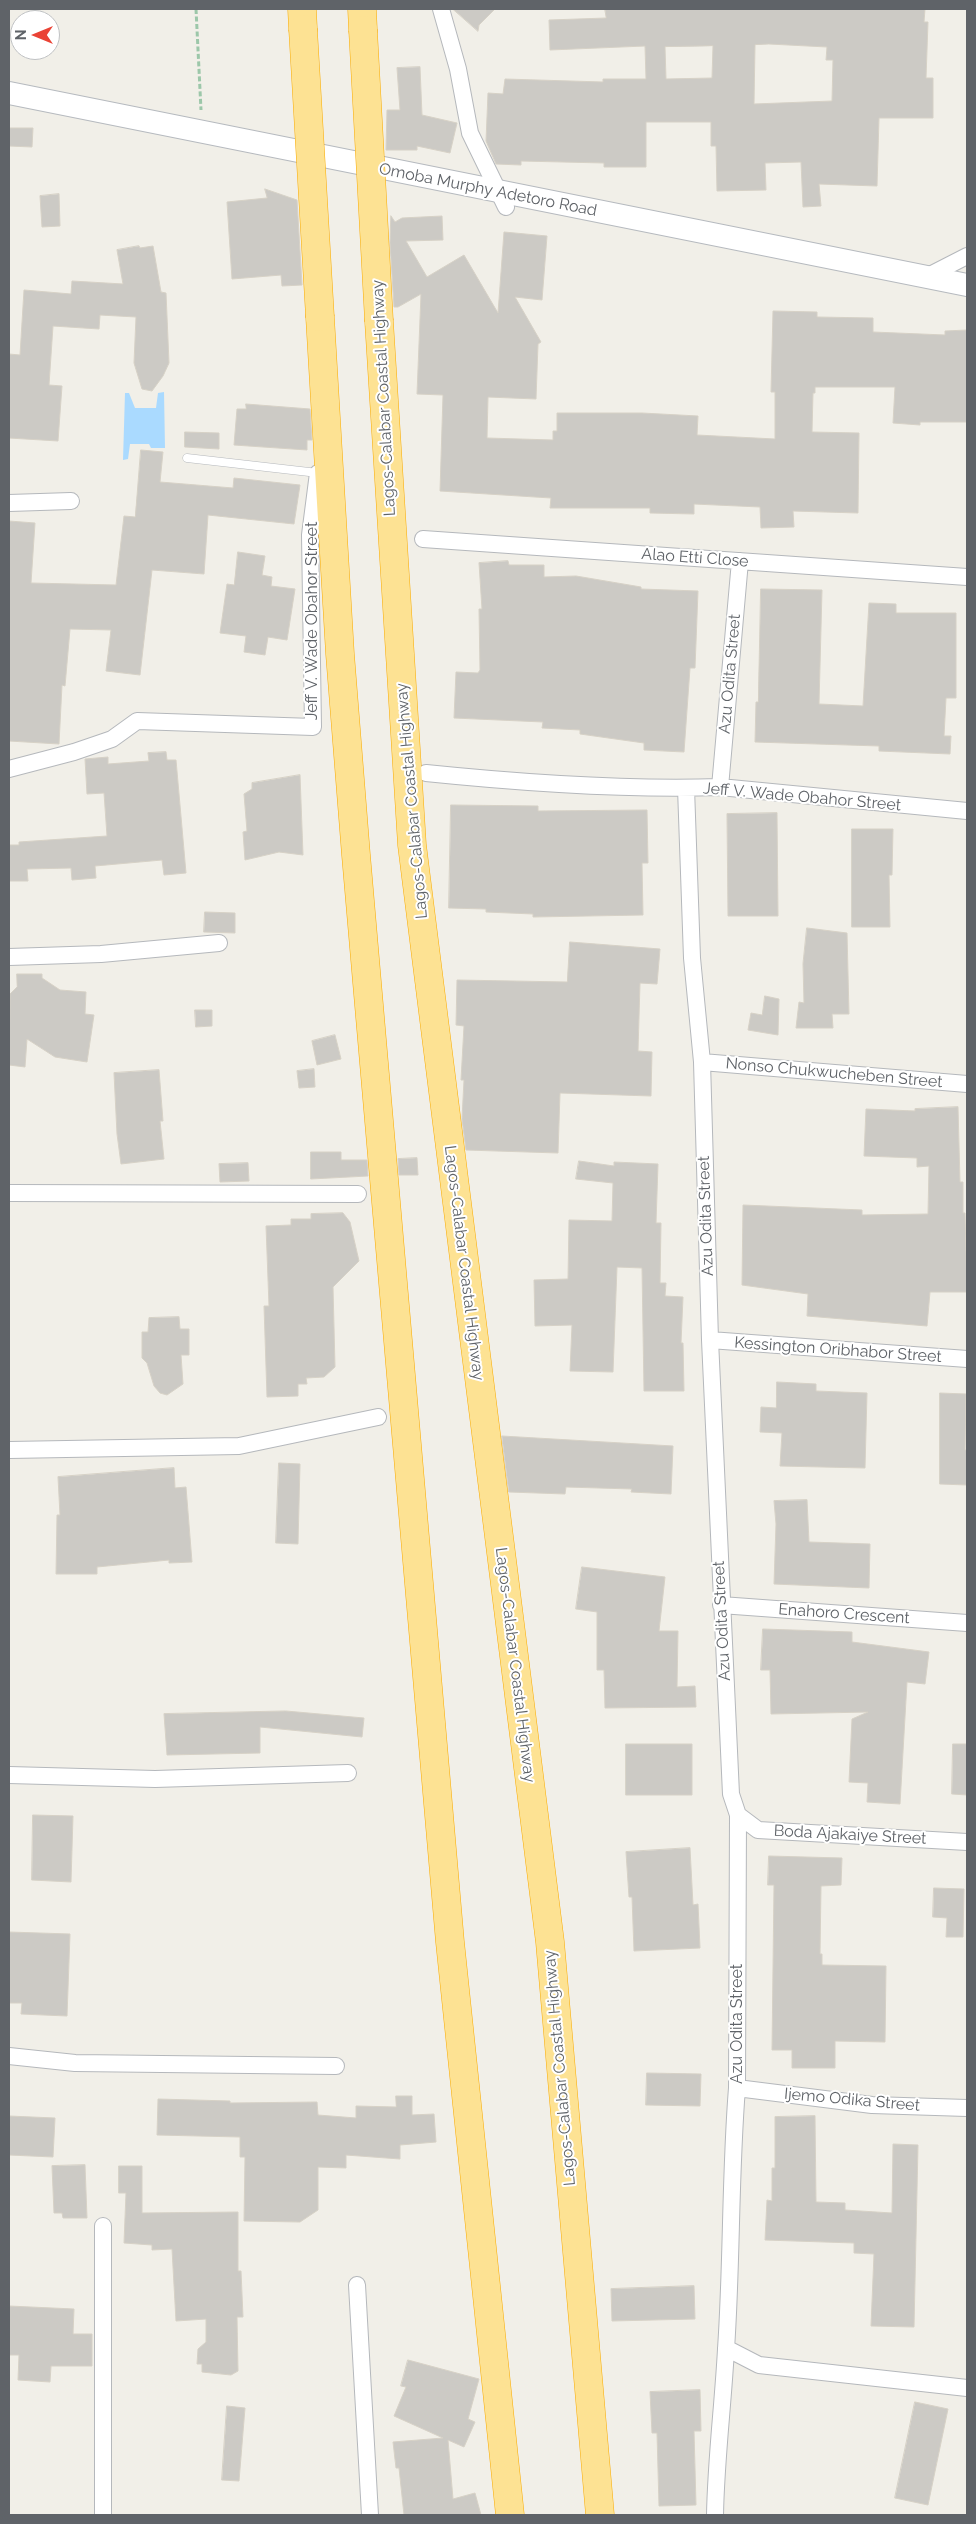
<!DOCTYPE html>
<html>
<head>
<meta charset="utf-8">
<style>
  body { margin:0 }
  #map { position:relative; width:976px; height:2524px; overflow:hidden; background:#f1efe8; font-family:Raleway,sans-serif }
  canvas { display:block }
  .frame { position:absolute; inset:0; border:10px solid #5f6368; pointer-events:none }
  .north { position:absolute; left:10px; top:10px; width:50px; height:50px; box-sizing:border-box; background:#fff; border:1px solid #bfc1c3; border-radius:50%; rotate:270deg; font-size:14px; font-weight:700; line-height:20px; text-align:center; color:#5f6368 }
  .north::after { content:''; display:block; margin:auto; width:18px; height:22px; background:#ea4335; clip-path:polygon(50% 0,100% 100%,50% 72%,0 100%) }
</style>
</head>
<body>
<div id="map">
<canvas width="976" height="2524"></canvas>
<div class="frame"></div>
<div class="north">N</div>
</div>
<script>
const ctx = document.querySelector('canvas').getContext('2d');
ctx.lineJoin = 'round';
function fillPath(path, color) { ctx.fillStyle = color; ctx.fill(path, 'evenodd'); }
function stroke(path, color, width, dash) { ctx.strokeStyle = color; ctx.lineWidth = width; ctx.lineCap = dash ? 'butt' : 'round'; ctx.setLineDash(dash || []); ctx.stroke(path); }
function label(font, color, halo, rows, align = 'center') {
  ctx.font = font + ' Raleway,sans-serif'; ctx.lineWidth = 4; ctx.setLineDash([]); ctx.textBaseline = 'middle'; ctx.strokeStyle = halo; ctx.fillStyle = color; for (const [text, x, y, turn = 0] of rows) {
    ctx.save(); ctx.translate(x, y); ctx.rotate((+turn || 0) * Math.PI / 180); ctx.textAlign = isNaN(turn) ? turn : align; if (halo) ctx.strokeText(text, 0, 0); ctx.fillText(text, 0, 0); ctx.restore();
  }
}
fillPath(new Path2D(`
  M164,392l1,56h-14l-2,-4h-19l-2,15 -5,1 2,-67h4l6,15h21l2,-15z`), '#aadaff');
const building = new Path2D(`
  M453,9h42l-16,16 -1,6z
  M605,9h320l-1,13h4l-2,56h7v40h-54l-2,68 -58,-2 2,22 -18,1 -2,-45 -36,1 1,27 -49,1 -1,-45h-5v-24h-65v45h-42v-4l-83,-2v4l-25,-1 -10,-23 2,-48 15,1 2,-15 98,3v-3h43l-1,-33 -95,4 -1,-30 57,-2zM769,44l58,3 -1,13h7l-1,41 -78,3 1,-59zM713,46l-1,32 -46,1 -1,-32z
  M420,67l2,48 35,8 -7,30 -33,-7v4h-31l1,-40h13l-3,-42z
  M9,128h24l-1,19 -23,-1z
  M265,189l32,11 5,85 -20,1 -1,-11 -49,4 -5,-77 40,-4z
  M59,194l1,32 -18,1 -2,-31z
  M391,216l4,6 7,-4 40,-2 1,24 -37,1 21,36 37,-22 34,58 6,-81 43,4 -5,64 -27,-3 26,45 -3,2 -2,55 -48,-2 -1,41 66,2v-9h4v-18h85l56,3 -1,19 78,4v-47h-4l2,-81 44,1v5l56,1v14l72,3v-4l22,-1v92h-47v3l-27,-2 2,-36h-80v6h-2l-1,39 47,1 -1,80 -65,-2 1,16 -33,1 -1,-21 -66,-3v10l-44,-1v-5h-100l1,-10 -111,-7 3,-96 -26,-1 4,-100 -23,13h-4l-4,-64z
  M139,246l1,2 13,-2 8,46 5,1 3,70 -6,13 -11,15 -10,-2 -8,-26 2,-46 -36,-2 -1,14 -46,-3 -4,59 13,1 -4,55 -49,-3v-84l11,1 4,-65 47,4 1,-13 51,3 -6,-34z
  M246,404l64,5 2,31h-5v10l-73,-5 3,-36h9z
  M185,432l34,1v16l-34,-2z
  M141,450l22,2 -3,30 73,6 1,-10 66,7 -6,39 -86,-9 -4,59 -52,-4 -12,105 -34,-4 5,-41 -41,-1 -5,57 -3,-1 -3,59 -50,-3v-220l26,2 -4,60 85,2 8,-69 11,1z
  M238,552l27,4 -3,19 10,2 -1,9 24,3 -8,51 -19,-3 -3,18 -21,-3 2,-16 -26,-3 7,-49 7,1z
  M508,561l1,4h35v12l32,-1 65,11v2l57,2 -3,77h-5l-6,84 -40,-2v-7l-64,-9v-4l-38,-2 1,-6 -89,-4 2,-46 22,1 2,-3 -1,-61h3l-3,-46z
  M761,589l61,1 -3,114 44,2 6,-103 27,1v9h60v85h-10l-2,38h7l-1,18 -71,-3v-5l-124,-4 1,-40h2z
  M166,752l1,8h9l10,113 -22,2 -2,-15 -67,6 1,12 -24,2 -1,-12 -44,1 1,12h-19v-36h10v-3l88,-6 -3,-43 -17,1 -2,-35 23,-2v7l41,-3 -1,-8z
  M300,775l3,80 -24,-3 -34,8 -2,-28 4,-1 -3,-37 8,-5v-6z
  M451,805l87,1v5l109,-1 1,53h-6l1,52 -110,2v-3l-47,-2v-3l-37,-1z
  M777,813l1,103h-50l-1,-102z
  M852,829h41l-1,46h-3l1,52h-38z
  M205,912l30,1v20l-31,-1z
  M807,928l40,5 2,81h-17l1,14h-37l3,-26 5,1 -1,-39z
  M570,942l90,7 -3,35 -17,-1 -2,68 14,1 -1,44 -91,-3 -2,60 -92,-3 -4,-31 2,-39h-3l3,-54 -8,-1 1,-45 110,2z
  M17,974h25v4l18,12 26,2 -1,22 9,1 -7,47 -32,-5 -28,-18 -2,28 -16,-2 1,-71 7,-7z
  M765,996l14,3 -1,36 -30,-5 3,-17 11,2z
  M195,1010h17v16l-16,1z
  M335,1035l6,24 -24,6 -5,-24z
  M314,1069l1,18 -16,1 -2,-17z
  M159,1070l4,51h-3l4,38 -43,5 -4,-30 -3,-61z
  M958,1107l2,75h3v31h2l2,79h-37l-3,34 -120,-10 1,-22 -66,-9 1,-80 119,5v5l66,-1 1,-48 -12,1v-9l-53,-2 2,-47 49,2v-2z
  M311,1152h30v8h26l1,16 -57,3z
  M417,1158l1,17h-19l-1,-16z
  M579,1161l35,5v-4l44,2 -2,59h5l-1,60h6l-1,13 18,1 -2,46h2l1,48h-40l-2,-123 -25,-1 -4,105 -43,-1 2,-46 -37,1 -1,-46 34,-1 1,-59 43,1 1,-38 -37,-4z
  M248,1163l1,18 -29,1 -1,-18z
  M343,1213l7,9 9,39 -26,26 2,80 -11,10 -18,1 1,6h-9v12l-31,1 -3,-91h5l-3,-80 25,-1v-6h20v-5z
  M179,1317l1,12h9v26h-8l2,29 -16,11 -7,-2 -6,-7 -7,-23 -5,-5v-26h6l1,-14z
  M777,1382l39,2v7l51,2 -2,75 -85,-2 2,-33 -22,-1 1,-25 15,1z
  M940,1393l26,1 -1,56h2v35l-27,-1z
  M502,1436l171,10 -2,48 -40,-2 1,-3 -66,-2 -1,7 -56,-2z
  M279,1463l21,1 -2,80 -22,-1z
  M174,1468l1,20 11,-1 6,75 -23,1v-3l-72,7v7h-41l1,-59h3l-2,-38z
  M807,1500l2,42 61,2 -1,44 -95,-4 2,-60 -2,-23z
  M582,1567l83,10 -6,54h19l-1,56 18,-1 1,21 -91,1 -1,-38h-7v-58l-21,-3z
  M763,1629l89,3v10l77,10 -4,32 -18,-2 -7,122 -33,-2 1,-19 -19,-1 3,-63 16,-7 -97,2 -1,-44h-9z
  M286,1711l78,7 -2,19 -102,-10v26l-93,2 -3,-41z
  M626,1744h66v51h-66z
  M953,1744h14v51l-15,-1z
  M33,1815l40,1 -2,66 -39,-2z
  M690,1848l3,57 5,-1 2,44 -66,3 -2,-54h-3l-3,-45z
  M769,1856l73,2 -1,27 -20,1 -1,68h2v11l64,1 -1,76 -50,-1v27h-43v-18h-20l2,-165h-6z
  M934,1888l30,1 -1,48h-17l1,-19 -14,-1z
  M9,1932l61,2 -3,82 -46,-2 1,-11h-13z
  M647,2073l54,1 -1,32 -54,-1z
  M396,2096h16v19l22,-1 2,28 -36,3v14l-54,-4v13l-28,-1v43l-18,12 -56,-1 1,-64h-5v-20l-83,-2 1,-36 72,2v2l87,-1 1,13 38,3v-12l40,1z
  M9,2116l46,2 -2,39 -44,-2z
  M815,2116l1,86 29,1v7l47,3 1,-69 25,1 -4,182 -43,-1 3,-72 -20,-1v-10l-89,-3 2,-40 5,1v-33h3v-51z
  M85,2165l2,53h-24l-1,-5h-8l-2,-47z
  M119,2166h23v47l96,-1v59h3l2,46h-6l1,54 -7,4 -29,-3v-8h-5l1,-15 8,-7v-23l-30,2 -4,-72 -20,1v-5l-28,-2 2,-50h-7z
  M694,2286l1,33 -83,2 -1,-32z
  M9,2306l65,3 -1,25h19v32h-41l-1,16 -32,-2 1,-25h-10z
  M408,2360l71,19 -11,40 7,3 -11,25 -16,-7 5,59 22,-6 6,22h-77l-5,-47h-3l-3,-26 50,-4 -49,-22 12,-29 -5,-1z
  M700,2390l1,41h-7l2,74 -37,1 -2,-73h-5l-2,-41z
  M915,2402l33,7 -20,96 -33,-7z
  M227,2406l18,2 -6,73 -17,-1z`);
fillPath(building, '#cccac5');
stroke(building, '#d6d1c6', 1);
const lane = new Path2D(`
  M187,458l131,15`);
const street = new Path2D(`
  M441,9l17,60 12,64 36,74
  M924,278l43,-22
  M9,503l62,-2
  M423,539l544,38
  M9,769l65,-17 38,-13 25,-18 176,6 -3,-192 8,-62
  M426,773c97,10 197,17 294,14l247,24
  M720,787l20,-226
  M686,788l6,170 10,104 8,278 21,454 7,21 -1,273c-7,86 -5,174 -11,261 -3,56 -10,110 -11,166
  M9,957l92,-3 118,-11
  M702,1062l265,22
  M9,1193l349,1
  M710,1340l257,19
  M9,1450l230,-4 139,-29
  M721,1605l246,18
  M9,1775l146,4 193,-6
  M738,1815l20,15 209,12
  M9,2056l66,7 261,3
  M737,2088l135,17 95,3
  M103,2226v289
  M357,2285l13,230
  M726,2348l33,17 208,23`);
const secondary = new Path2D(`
  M9,93l958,192`);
const highway = new Path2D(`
  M302,9l1,20
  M362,9l1,21
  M320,317l20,337 16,201 94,1087 60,573
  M379,321l33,524 138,1097 50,573`);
stroke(lane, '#b5b8bc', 9);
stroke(street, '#b5b8bc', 18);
stroke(secondary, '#b6babf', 24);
stroke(highway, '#f9ab00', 29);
stroke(new Path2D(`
  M196,9l5,101`), '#9cc7a9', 3, [5, 2.5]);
stroke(lane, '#fff', 8);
stroke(street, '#fff', 16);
stroke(secondary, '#fff', 22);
stroke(highway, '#fde293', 28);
const highwayBridge = new Path2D(`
  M303,29l17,288
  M363,30l16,291`);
stroke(highwayBridge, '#f9ab00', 29, []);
stroke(highwayBridge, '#fde293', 28);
label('16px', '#5f6368', '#fff', [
  ["Omoba Murphy Adetoro Road",488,190,11],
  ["Lagos-Calabar Coastal Highway",384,398,-93],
  ["Alao Etti Close",695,558,4],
  ["Jeff V. Wade Obahor Street",312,621,-90],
  ["Azu Odita Street",730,674,-85],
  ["Jeff V. Wade Obahor Street",802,797,5],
  ["Lagos-Calabar Coastal Highway",412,801,-95],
  ["Nonso Chukwucheben Street",834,1073,5],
  ["Azu Odita Street",706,1216,-92],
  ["Lagos-Calabar Coastal Highway",464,1263,83],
  ["Kessington Oribhabor Street",838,1350,4],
  ["Enahoro Crescent",844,1614,4],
  ["Azu Odita Street",722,1621,-93],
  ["Lagos-Calabar Coastal Highway",515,1665,83],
  ["Boda Ajakaiye Street",850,1835,3],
  ["Azu Odita Street",737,2024,-90],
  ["Lagos-Calabar Coastal Highway",560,2068,-95],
  ["Ijemo Odika Street",852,2100,5]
]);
</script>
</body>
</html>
